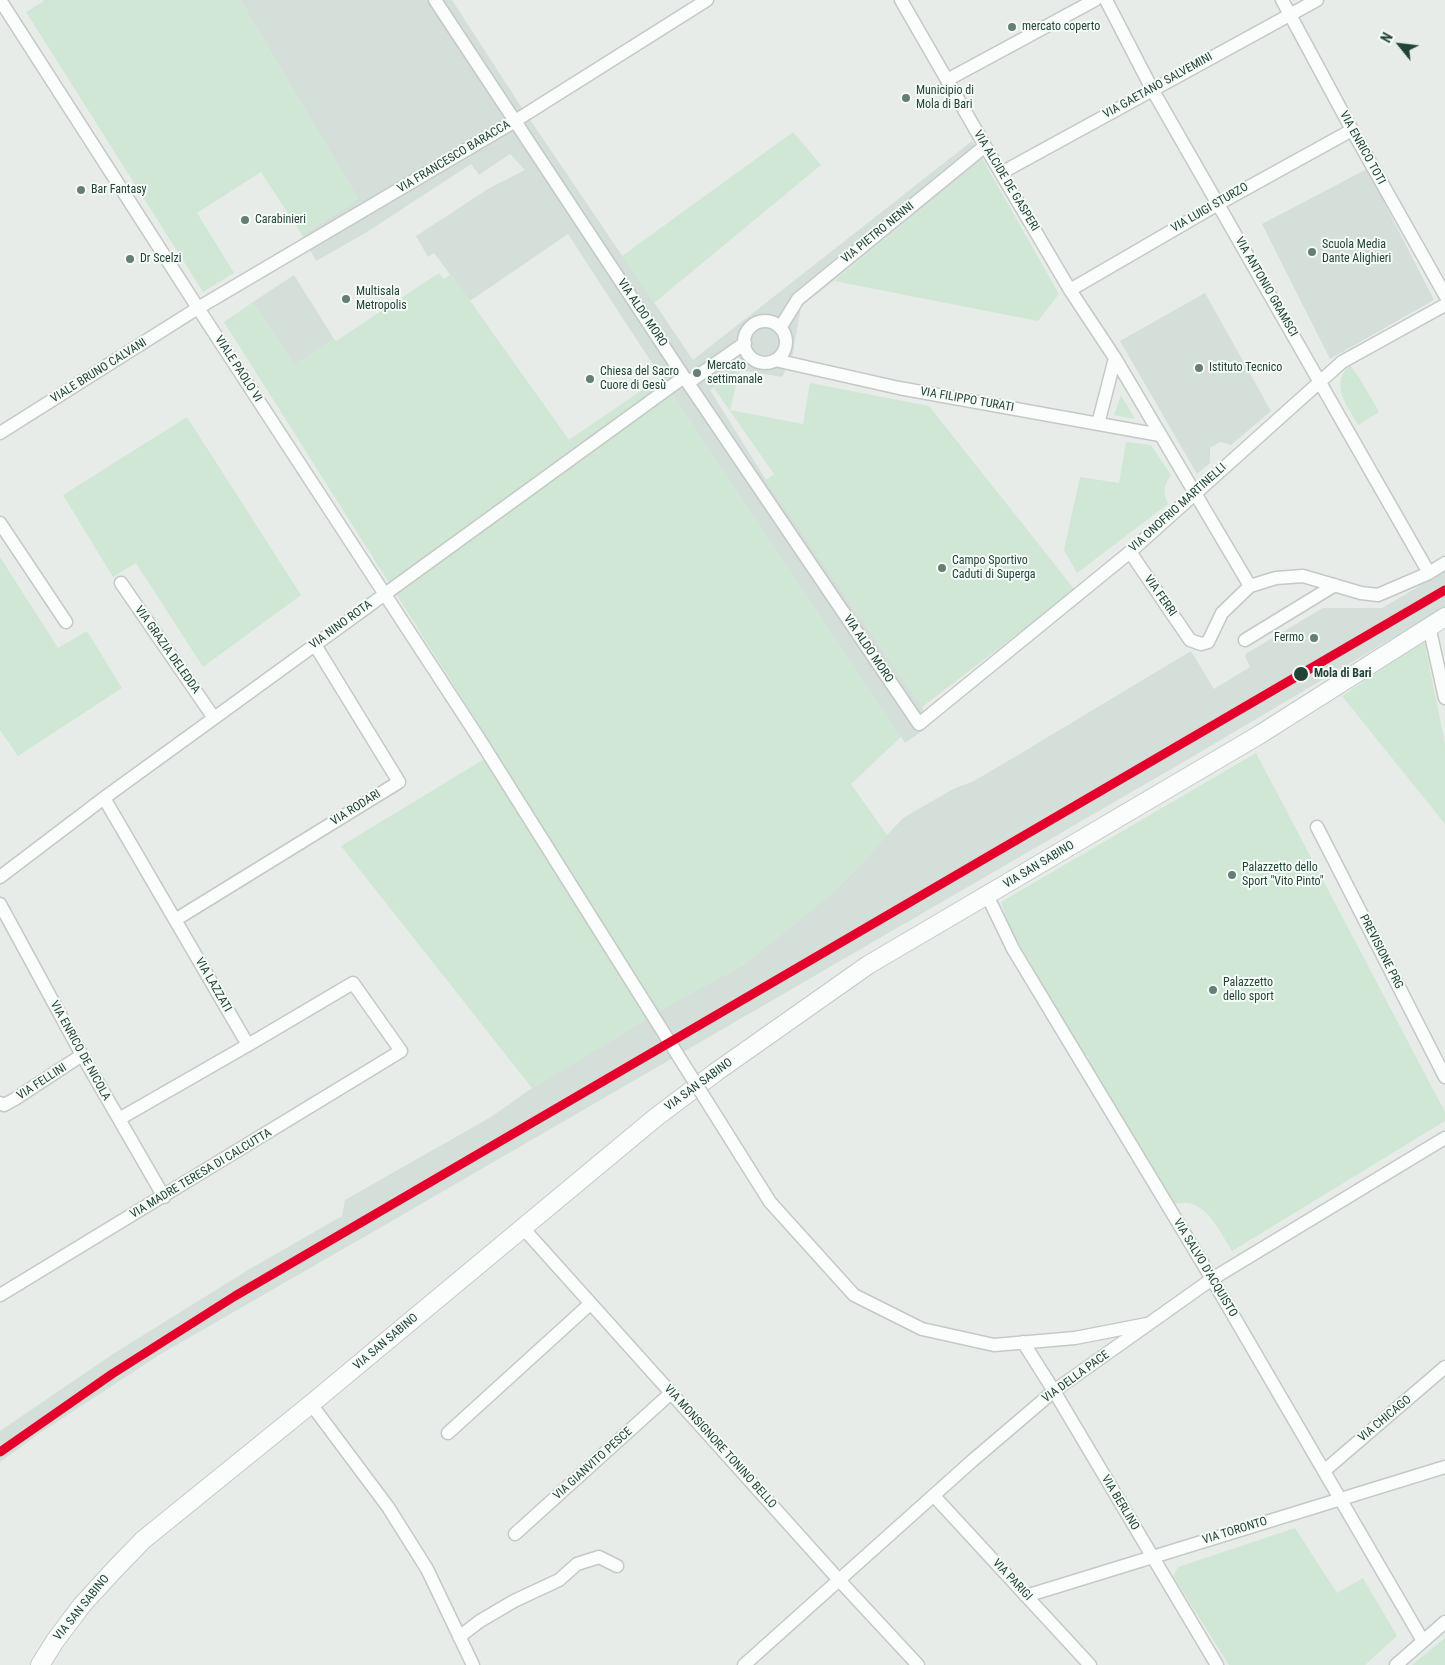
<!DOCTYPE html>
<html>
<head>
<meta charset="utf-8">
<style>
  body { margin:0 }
  #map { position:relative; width:1445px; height:1665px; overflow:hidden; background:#e7ece9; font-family:"Roboto Condensed",sans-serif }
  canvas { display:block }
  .north { position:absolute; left:1375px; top:20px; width:50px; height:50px; -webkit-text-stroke:4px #f6fbf8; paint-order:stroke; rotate:299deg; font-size:14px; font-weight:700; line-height:20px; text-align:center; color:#214437 }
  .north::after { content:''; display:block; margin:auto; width:18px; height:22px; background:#214437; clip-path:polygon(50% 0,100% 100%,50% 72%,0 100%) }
</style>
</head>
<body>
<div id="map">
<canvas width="1445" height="1665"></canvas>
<div class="north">N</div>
</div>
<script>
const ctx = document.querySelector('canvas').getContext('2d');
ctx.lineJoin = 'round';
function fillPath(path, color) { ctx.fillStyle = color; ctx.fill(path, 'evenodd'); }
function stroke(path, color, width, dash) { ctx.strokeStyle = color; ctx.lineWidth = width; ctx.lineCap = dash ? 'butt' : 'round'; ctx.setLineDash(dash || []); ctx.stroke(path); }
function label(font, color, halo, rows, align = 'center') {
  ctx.font = font + ' "Roboto Condensed",sans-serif'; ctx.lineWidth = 4; ctx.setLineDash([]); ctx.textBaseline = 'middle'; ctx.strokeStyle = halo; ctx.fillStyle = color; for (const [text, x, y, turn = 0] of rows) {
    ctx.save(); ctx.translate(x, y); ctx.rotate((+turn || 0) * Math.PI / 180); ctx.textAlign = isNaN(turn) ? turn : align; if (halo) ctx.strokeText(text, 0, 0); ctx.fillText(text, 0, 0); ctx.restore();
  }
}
fillPath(new Path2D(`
  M240,0h212l68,105 173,255 279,-219 11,19 -182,147 -9,51 -10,19 -42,-7 -30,20 56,90 156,227 7,19 -24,17 -244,-366 -93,-143 -98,67 -36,-48 -6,4 -12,-21 72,-47 37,-19 -15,-16 -31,21 -8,-11 -104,68 -51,29 -14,-26 56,-36z
  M1367,169l67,131 -104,59 -68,-135z
  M294,275l40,64 -40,26 -41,-63z
  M1205,293l66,118 -40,34 -11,-3 -10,6v15l-13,11 -77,-133z
  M1445,571v36l-248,147 -800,464 -238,137 -119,78 -40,29v-31l113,-77 135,-84 94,-54 3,-16 146,-83 41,-29 142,-86 69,-37 93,-75 67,-72 50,-29 21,-8 39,-23 178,-107 23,38 36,-22 -5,-11 2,-3 76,-45h59z`), '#d4dfd9');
fillPath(new Path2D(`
  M43,0h197l118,199 -56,36 -41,-63 -64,41 37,60 -31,19 -177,-280 18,-11z
  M793,132l28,33 -167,138 -32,-47z
  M983,160l76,134 -21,27 -204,-40z
  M439,273l5,6 7,-5 118,166 92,-63 240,360 -50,47 36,51 -51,55 -93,75 -69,37 -142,86 -191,-242 155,-94 -272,-430 29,-20 41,63 40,-26 2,2z
  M1350,365l10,14 19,33 -21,13c-11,-20 -29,-40 -8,-60z
  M740,370l-10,40 73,14 7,-41 119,23 146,184 -153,117 -156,-227 8,-6 -60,-86z
  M1121,395l14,24 -21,-4z
  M187,417l114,178 -98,72 -67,-104 -23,14 -50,-82z
  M1126,442l25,3 20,30c-7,10 -9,18 -3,29l-91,69 -13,-23 16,-73 39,6z
  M0,557l58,91 29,-17 35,57 -104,68 -18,-26z
  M1424,640l21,104v80l-103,-128z
  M1256,753l189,359v9l-213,130c-14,-22 -27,-55 -58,-47l-87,-142 2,-5 -8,-4 -71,-125 -9,-26z
  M1295,1528l42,65 26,-15 34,58 -32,29h-136l-56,-89 5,-9z
  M1445,1638v27h-33z`), '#cfe7d4');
const street = new Path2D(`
  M0,0l198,308 280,429
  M435,0l249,377 235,347 211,-172 212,-190 103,-57
  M901,0l84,146 85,144 45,68 135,228
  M1106,0l46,89 277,484
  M1282,0l70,130 93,165
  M947,80l148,-80
  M1001,173l316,-173
  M1070,290l148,-86 134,-74
  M744 342a21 21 0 1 1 42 0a21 21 0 1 1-42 0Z
  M780,328l18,-29 187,-153
  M775,360l124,28 261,47
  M689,382l56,-39
  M1098,424l17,-66
  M0,433l198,-125 317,-187 192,-121
  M0,523l66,99
  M1130,552l60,88 11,4 7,-2 14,-29 28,-27 26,-8 27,-2 58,17 17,2 51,-22 16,-10
  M121,583l93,135
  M1429,626l16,72
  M1245,640l90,-55
  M104,798l144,247 -129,74
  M1317,827l128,250
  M0,877l104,-79 580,-421
  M987,895l26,54 199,330 211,362
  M0,904l82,151 82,142
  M175,920l224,-138 -84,-137
  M0,1103l4,2 11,-6 67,-44
  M770,1202l84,93 68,34 72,16 81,-7 72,-14
  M523,1228l316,352 79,85
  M0,1295l401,-244 -48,-68 -105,62
  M1023,1342l31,49 163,274
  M311,1404l77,103 39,62 46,96
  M448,1433l142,-129
  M1324,1471l121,-104
  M934,1496l156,169
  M515,1534l156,-141
  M1026,1596l419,-129
  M459,1637l21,-16 34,-20 45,-21 18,-16 22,-7 18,9
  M744,1665l228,-204 82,-70 158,-112 233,-141
  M1396,1665l49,-43`);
const secondary = new Path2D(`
  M40,1665l15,-24 27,-36 33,-36 28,-29 168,-136 344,-286 61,-46 152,-107 391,-230 186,-118`);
stroke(street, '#c4c9c6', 15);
stroke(secondary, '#c2cac7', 20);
stroke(street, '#fbfcfc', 12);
stroke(secondary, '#fbfcfc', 18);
const streetBridge = new Path2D(`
  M478,737l292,465`);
stroke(streetBridge, '#c4c9c6', 15, []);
stroke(streetBridge, '#fbfcfc', 12);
stroke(new Path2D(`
  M0,1452l112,-78 123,-78 1210,-706`), '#e4002b', 9);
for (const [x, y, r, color] of [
  [1012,27,5,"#667f75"],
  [906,98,5,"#667f75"],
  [81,190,5,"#667f75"],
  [245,220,5,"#667f75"],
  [1312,252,5,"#667f75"],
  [130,259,5,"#667f75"],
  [346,299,5,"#667f75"],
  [1199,368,5,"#667f75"],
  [697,373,5,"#667f75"],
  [590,379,5,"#667f75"],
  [942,568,5,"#667f75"],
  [1314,638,5,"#667f75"],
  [1301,674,8,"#214437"],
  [1232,875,5,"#667f75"],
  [1213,990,5,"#667f75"]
]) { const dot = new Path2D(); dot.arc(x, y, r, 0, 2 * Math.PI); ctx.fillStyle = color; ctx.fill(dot); stroke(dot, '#f6fbf8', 2); }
label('12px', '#214437', '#f6fbf8', [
  ["mercato coperto",1022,27],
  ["Municipio di",916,91],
  ["Mola di Bari",916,105],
  ["Bar Fantasy",91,190],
  ["Carabinieri",255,220],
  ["Scuola Media",1322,245],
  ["Dante Alighieri",1322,259],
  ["Dr Scelzi",140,259],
  ["Multisala",356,292],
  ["Metropolis",356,306],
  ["Mercato",707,366],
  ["settimanale",707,380],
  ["Istituto Tecnico",1209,368],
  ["Chiesa del Sacro",600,372],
  ["Cuore di Gesù",600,386],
  ["Campo Sportivo",952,561],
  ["Caduti di Superga",952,575],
  ["Fermo",1304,638,"right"],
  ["Palazzetto dello",1242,868],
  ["Sport \"Vito Pinto\"",1242,882],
  ["Palazzetto",1223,983],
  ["dello sport",1223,997]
], 'left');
label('12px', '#214437', '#f6fbf8', [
  ["VIA GAETANO SALVEMINI",1158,86,-29],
  ["VIA ENRICO TOTI",1362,148,61],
  ["VIA FRANCESCO BARACCA",454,157,-31],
  ["VIA ALCIDE DE GASPERI",1006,181,59],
  ["VIA LUIGI STURZO",1210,208,-30],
  ["VIA PIETRO NENNI",878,233,-39],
  ["VIA ANTONIO GRAMSCI",1266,287,60],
  ["VIA ALDO MORO",642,313,56],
  ["VIALE PAOLO VI",238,369,57],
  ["VIALE BRUNO CALVANI",99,371,-32],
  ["VIA FILIPPO TURATI",967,400,10],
  ["VIA ONOFRIO MARTINELLI",1178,508,-42],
  ["VIA FERRI",1160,596,55],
  ["VIA NINO ROTA",341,625,-36],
  ["VIA ALDO MORO",868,649,56],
  ["VIA GRAZIA DELEDDA",167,650,55],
  ["VIA RODARI",356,808,-32],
  ["VIA SAN SABINO",1039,865,-31],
  ["PREVISIONE PRG",1381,952,63],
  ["VIA LAZZATI",213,985,60],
  ["VIA ENRICO DE NICOLA",80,1051,61],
  ["VIA FELLINI",42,1082,-33],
  ["VIA SAN SABINO",699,1085,-36],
  ["VIA MADRE TERESA DI CALCUTTA",201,1174,-31],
  ["VIA SALVO D'ACQUISTO",1205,1268,59],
  ["VIA SAN SABINO",386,1342,-40],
  ["VIA DELLA PACE",1076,1377,-36],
  ["VIA CHICAGO",1385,1419,-40],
  ["VIA MONSIGNORE TONINO BELLO",720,1447,48],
  ["VIA GIANVITO PESCE",593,1464,-42],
  ["VIA BERLINO",1120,1503,59],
  ["VIA TORONTO",1235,1531,-17],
  ["VIA PARIGI",1012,1580,47],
  ["VIA SAN SABINO",82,1608,-51]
]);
label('bold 12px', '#214437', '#f6fbf8', [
  ["Mola di Bari",1314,674]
], 'left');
</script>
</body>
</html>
